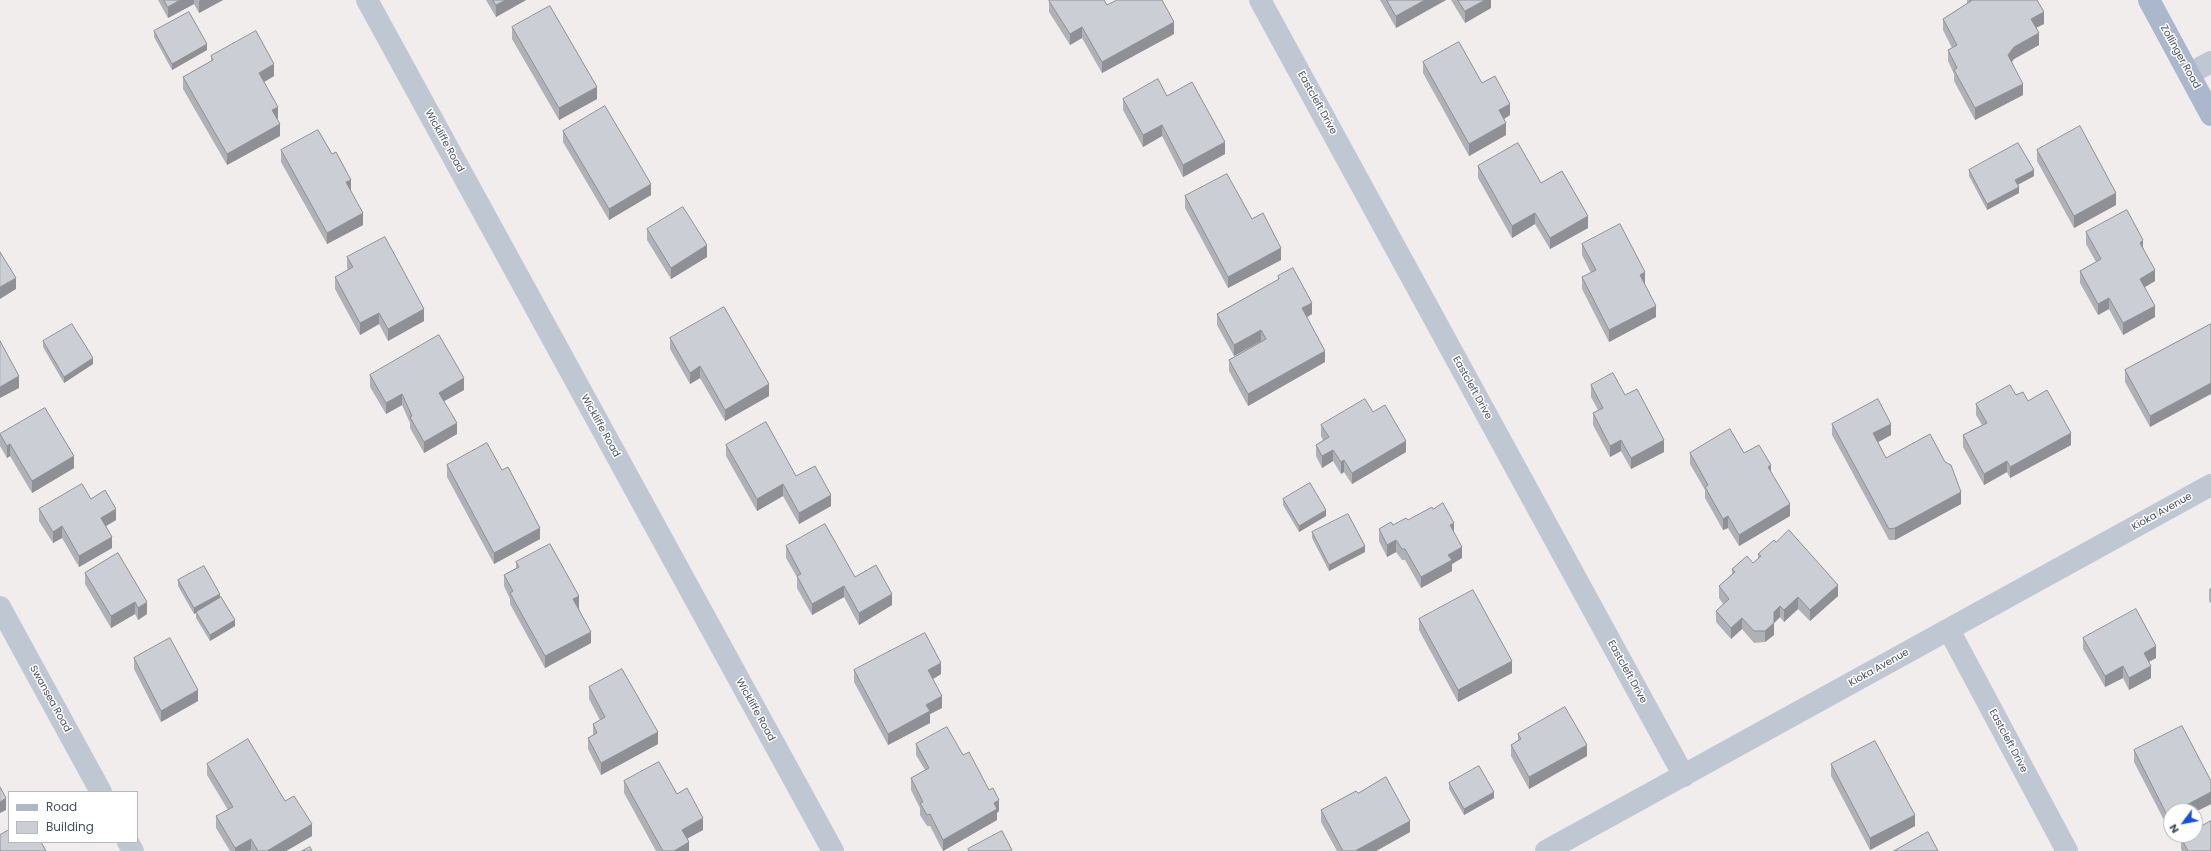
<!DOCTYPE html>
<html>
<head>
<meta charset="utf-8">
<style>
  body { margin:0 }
  #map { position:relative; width:2211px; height:851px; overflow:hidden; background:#f0edec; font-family:Poppins,sans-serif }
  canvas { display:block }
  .legend { position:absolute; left:8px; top:791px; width:130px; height:52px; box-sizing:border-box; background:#fff; border:1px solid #b5b8bd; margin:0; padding:5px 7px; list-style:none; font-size:12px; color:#454d5a }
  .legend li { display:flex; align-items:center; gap:8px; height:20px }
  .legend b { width:20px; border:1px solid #b5b8bd }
  .north { position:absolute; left:2163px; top:803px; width:40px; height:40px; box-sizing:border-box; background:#fff; border:1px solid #b5b8bd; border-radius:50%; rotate:238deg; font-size:11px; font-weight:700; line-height:16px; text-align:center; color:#454d5a }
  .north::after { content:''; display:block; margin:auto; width:14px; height:18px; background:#1551e1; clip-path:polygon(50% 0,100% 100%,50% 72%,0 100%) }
</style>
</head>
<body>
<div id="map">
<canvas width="2211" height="851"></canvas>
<ul class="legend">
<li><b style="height:5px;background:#abb7cd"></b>Road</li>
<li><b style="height:11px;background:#ccced5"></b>Building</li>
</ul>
<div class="north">N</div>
</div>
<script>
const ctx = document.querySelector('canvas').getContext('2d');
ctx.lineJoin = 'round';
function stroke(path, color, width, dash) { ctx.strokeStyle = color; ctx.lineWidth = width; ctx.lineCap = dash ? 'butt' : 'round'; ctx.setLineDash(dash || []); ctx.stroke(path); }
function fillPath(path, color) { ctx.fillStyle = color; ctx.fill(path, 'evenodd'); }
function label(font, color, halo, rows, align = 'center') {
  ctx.font = font + ' Poppins,sans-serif'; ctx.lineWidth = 3; ctx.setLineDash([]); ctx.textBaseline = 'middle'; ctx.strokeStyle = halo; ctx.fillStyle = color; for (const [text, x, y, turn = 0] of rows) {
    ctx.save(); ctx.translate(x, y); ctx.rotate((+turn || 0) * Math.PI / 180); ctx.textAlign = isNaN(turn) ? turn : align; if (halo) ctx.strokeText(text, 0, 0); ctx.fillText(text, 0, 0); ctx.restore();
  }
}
stroke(new Path2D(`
  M367,0l466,851
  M1260,0l424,776
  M2189,74l22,-12
  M0,607l101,185
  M1949,630l118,221
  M128,842l5,9
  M1546,851l665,-366`), '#bfc7d3', 22);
stroke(new Path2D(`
  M2149,0l62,115`), '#abb7cd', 22);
fillPath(new Path2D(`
  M158,0h65l-24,13 -5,-9 -26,14z
  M486,0h40l-30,17z
  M1380,0h66l-50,28z
  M1451,0h40v8l-26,15z
  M1967,0h70l7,24 -8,4 3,17 -25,14 -2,3 11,33 -48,25 -21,-39v-7l-6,-13v-11l4,-2 -9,-18v-11l24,-15z
  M1049,1l58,4 67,29 -72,39 -20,-35 -12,7 -21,-33z
  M512,27l85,72 -38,21 -47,-81z
  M154,31l53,19 -35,20 -18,-33z
  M211,56l63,20 -10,6 14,36 -1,1 3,17 -53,29 -44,-76v-12l28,-16z
  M1423,62l59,21 28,32 -6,4 2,16 -37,21 -46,-83z
  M1167,96l58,58 -42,23 -21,-41 -19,11 -20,-37v-11z
  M563,131l88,64 -42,25 -46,-78z
  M281,150l70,41 12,34 -36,19 -46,-82z
  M2037,150l79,55 -42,23 -37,-67z
  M1478,166l63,17 47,45 -38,21 -15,-25 -23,14 -34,-60z
  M1969,170l65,6 -16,9 1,8 -32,17 -18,-34z
  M1185,196l67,23 29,41 -53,28 -43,-80z
  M647,229l60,28 -36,22 -24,-39z
  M2086,232l57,15 12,34 -10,6 10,30 -32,18 -14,-26 -11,6 -18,-32v-12l16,-9 -10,-18z
  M1582,244l63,39v1l11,33 -47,25 -27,-53v-12l9,-4 -9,-18z
  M347,257l77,64 -36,20 -9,-17 -19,11 -25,-46v-12l13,-7 -1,-2z
  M1278,276l34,38 -5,3 18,45 -77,44 -19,-35v-11l32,-19 -27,15 -17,-31v-11l61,-34z
  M2211,324l-61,103 -25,-45v-12z
  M670,338l99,58 -44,25 -25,-43 -10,6 -20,-35z
  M43,341l50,23 -29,19 -21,-36z
  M370,375l94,15 -20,11 13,33 -33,19 -14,-25v-5l-8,-18 -16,9 -16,-27z
  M1591,385l34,10 39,57 -33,17 -10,-18 -11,6 -17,-32v-12l5,-3 -7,-13z
  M2016,395l12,6 43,44 -61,33 -3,-6 -23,13 -21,-38v-12l19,-10 -6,-10v-11z
  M1373,412l33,40 -54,32 -8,-12 -3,2 -8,-13 -11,7 -6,-12v-11l7,-5 -2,-4v-11z
  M1832,424l59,11 -13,7 8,16 75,46 -66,36h-6l-57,-105z
  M0,434l74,34 -42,25 -22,-37 -3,2 -7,-12z
  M726,445l105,61 -32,18 -16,-28 -26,15 -31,-55z
  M1690,453h54l27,19 19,44 -51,30 -11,-18 -5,2 -18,-32v-8l-15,-26z
  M447,465l55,5 38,69 -46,25 -47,-87z
  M91,499l25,21 -10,6 6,22 -33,19 -17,-29 -9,5 -14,-22v-12z
  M1283,499l43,17 -27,16 -16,-27z
  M1433,509l21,23 8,26 -10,6v7l-31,17 -16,-28h-3l-6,-8 -9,5 -8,-16v-12l29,-9z
  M1312,532l53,20 -36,19 -17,-33z
  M1776,542l62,54 -28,25 -12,-12 -14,13 -4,-5 -6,6v12l-9,7 -11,1 -12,-14 -11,10 -15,-17v-11l7,-7 -4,-6v-12l13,-12v-5l21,-6 5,-4v-5z
  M786,546l69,31 37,28 -33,20 -15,-28 -32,18 -15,-27v-11l-11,-19z
  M118,553l29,61 -9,6 -3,-6 -24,14 -26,-44v-11z
  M516,562l63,46 12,35 -46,25 -35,-64v-5l-6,-13v-11l12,-7z
  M178,580l42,18 15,28 -25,15 -14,-23v-5l-2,1 -16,-28z
  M2211,588v16l-2,-3v-12z
  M1419,619l93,54 -54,29 -39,-72z
  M2083,638l73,20 -7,4 2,16 -22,12 -6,-12 -18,9 -22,-38z
  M134,658l64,43 -37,21 -27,-53z
  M854,670l87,4 -8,5 9,29 -12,6v9l-42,22 -34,-63z
  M589,687l69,57 -57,31 -13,-26v-11l5,-3v-11l7,-4 -11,-21z
  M1518,734l69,22 -58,33 -18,-33v-11l7,-5z
  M916,744l47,11 36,56 -2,2v7l-54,31 -13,-25h-3l-7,-11v-7l-9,-18v-12l14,-8 -9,-15z
  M2134,750l77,31v23l-44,22 -33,-64z
  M207,764l78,37 27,35 -26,15h-35v-1l-2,1h-19l-14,-23v-12l12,-6 -21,-35z
  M1831,764l84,62 -45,24 -39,-74z
  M624,781l53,13 26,36 -16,9 2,12h-33l-32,-58z
  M1449,783l45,15 -30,17 -15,-26z
  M1358,793l52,39 -34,19h-39l-16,-29v-12z
  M2181,838l30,13h-29l-1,-2z`), '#afb1b7');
fillPath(new Path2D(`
  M180,0h14v4l-26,14v-11z
  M201,0h22l-24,13v-12z
  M506,0h20l-30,17v-12z
  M1425,0h21l-50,28v-12z
  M1485,0h6v8l-26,15v-12z
  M2044,12v12l-13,6v-11z
  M1174,22v12l-72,39v-11z
  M1082,27v11l-12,7v-11z
  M2039,33v12l-25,14 -6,7v-11l6,-8z
  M207,44v6l-35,20v-6z
  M274,64v12l-15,9v-12z
  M2023,84v11l-48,25v-12z
  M597,87v12l-38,21v-12z
  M1510,104v11l-11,7v-12z
  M278,107v11l-6,4v-12z
  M1506,123v12l-37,21v-12z
  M280,124v12l-53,29v-11z
  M1162,125v11l-19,11v-12z
  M1225,142v12l-42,23v-12z
  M2034,170v6l-19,10v-6z
  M351,180v11l-5,3v-12z
  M651,184v11l-42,25v-11z
  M2019,187v6l-32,17v-6z
  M2116,193v12l-42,23v-12z
  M363,213v12l-36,19v-11z
  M1535,213v11l-23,14v-12z
  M1588,216v12l-38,21v-11z
  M2143,240v11l-3,-8z
  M707,245v12l-36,22v-11z
  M1281,248v12l-53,28v-11z
  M2155,270v11l-15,9v-11z
  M1645,272v11l-5,3v-11z
  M16,278v11l-16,10v-12z
  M2109,298v11l-11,6v-11z
  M1312,303v11l-10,6v-12z
  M1656,306v11l-47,25v-12z
  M2155,306v11l-32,18v-12z
  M424,309v12l-36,20v-12z
  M379,313v11l-19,11v-12z
  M1261,330v11l-27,15v-11z
  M1325,351v11l-77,44v-12z
  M93,358v6l-29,19v-6z
  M700,366v12l-10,6v-11z
  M19,376v12l-19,10v-11z
  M464,378v12l-25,14v-11z
  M2211,383v11l-61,33v-11z
  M769,384v12l-44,25v-11z
  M402,394v11l-16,9v-11z
  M457,423v11l-33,19v-11z
  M1891,424v11l-18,10v-12z
  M2071,433v12l-61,33v-11z
  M1621,440v11l-11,6v-11z
  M1664,440v12l-33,17v-11z
  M1406,441v11l-54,32v-11z
  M10,444v12l-3,2v-12z
  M1333,450v11l-11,7v-12z
  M74,456v12l-42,25v-12z
  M1344,460v12l-3,2v-12z
  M2007,461v11l-23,13v-11z
  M1771,465v12l-3,-10z
  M783,484v12l-26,15v-12z
  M1961,492v12l-66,36v-12z
  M831,495v11l-32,18v-11z
  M1790,504v12l-51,30v-11z
  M116,509v11l-15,9v-11z
  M1326,510v6l-27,16v-6z
  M1728,516v12l-5,2v-11z
  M1454,523v11l-4,-9z
  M62,526v12l-9,5v-11z
  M540,528v11l-46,25v-11z
  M112,537v11l-33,19v-11z
  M1396,540v12l-9,5v-12z
  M1365,546v6l-36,19v-6z
  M1462,547v11l-10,6v7l-31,17v-11l27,-22z
  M1838,585v11l-28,25v-11z
  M844,586v11l-32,18v-11z
  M220,594v6l-26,14v-6z
  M892,594v11l-33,20v-12z
  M579,596v12l-6,3v-12z
  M1798,597v12l-14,13v-12z
  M135,602v12l-24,14v-12z
  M147,602v12l-9,6v-12z
  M1780,606v11l-6,6v-11z
  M1742,618v11l-11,10v-11z
  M235,620v6l-25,15v-6z
  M1774,623v12l-9,7v-11z
  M591,632v11l-46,25v-12z
  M2156,646v12l-12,6v-11z
  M1512,661v12l-54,29v-12z
  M941,663v11l-13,8v-12z
  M2123,666v12l-18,9v-11z
  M2151,666v12l-22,12v-12z
  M198,690v11l-37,21v-11z
  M942,696v12l-12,6v9l-42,22v-11l38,-29z
  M658,732v12l-57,31v-12z
  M1587,745v11l-58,33v-12z
  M1494,792v6l-30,17v-6z
  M2211,792v12l-16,8v-1h-20z
  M6,798v12l-6,3v-11z
  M999,800v11l-2,2v7l-54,31v-11l51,-37z
  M2171,813v12l-4,1v-11z
  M1915,815v11l-45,24v-12z
  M703,818v12l-21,11v-11z
  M1410,821v11l-34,19h-21z
  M312,824v12l-26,15h-19z
  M251,839v11l-2,1h-14v-3z
  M689,842v9h-15z`), '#8f9095');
const building = new Path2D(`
  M164,0h16l-12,7z
  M493,0h13l-10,5z
  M1051,0h53l3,5 10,-5h45l12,22 -72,40 -20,-35 -12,7 -21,-33z
  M1387,0h38l-29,16z
  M1458,0h27l-20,11z
  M1970,0h67l7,12 -13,7 8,14 -25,14 -6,8 15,29 -48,24 -21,-38 3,-2 -9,-18 9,-5 -14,-26 28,-18z
  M550,6l47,81 -38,21 -47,-81z
  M189,12l18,32 -35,20 -18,-33z
  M256,31l18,33 -15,9 19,34 -6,3 8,14 -53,30 -44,-77 30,-17 -2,-4z
  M1459,42l23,41 13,-7 15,28 -11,6 7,13 -37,21 -46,-82z
  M1158,79l9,17 25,-14 33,60 -42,23 -21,-40 -19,10 -20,-36z
  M605,106l46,78 -42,25 -46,-78z
  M2080,126l36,67 -42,23 -37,-66z
  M318,130l14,24 4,-2 15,28 -5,2 17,31 -36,20 -46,-83z
  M1518,143l23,40 21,-12 26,45 -38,22 -15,-25 -23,13 -34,-60z
  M2018,143l16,27 -19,10 4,7 -32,17 -18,-34z
  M1227,174l25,45 11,-6 18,35 -53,29 -43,-81z
  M683,207l24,38 -36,23 -24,-39z
  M2127,210l16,30 -3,3 15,27 -15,9 15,27 -32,17 -14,-25 -11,6 -18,-33 21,-12 -15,-27z
  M1620,224l25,48 -5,3 16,31 -47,24 -27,-53 14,-7 -14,-26z
  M385,237l39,72 -36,20 -9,-16 -19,10 -25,-46 18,-10 -6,-10z
  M0,252l16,26 -16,9z
  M1293,268l19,35 -10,5 23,43 -77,43 -19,-34 37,-21 -5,-9 -27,15 -17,-31 62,-35 -1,-3z
  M724,307l45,77 -44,26 -25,-44 -10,7 -20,-35z
  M72,324l21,34 -29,19 -21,-36z
  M2211,324v59l-61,33 -25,-46z
  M439,335l25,43 -25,15 18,30 -33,19 -14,-25 2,-1 -10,-22 -16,9 -16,-28z
  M0,341l19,35 -19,11z
  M1613,373l12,22 12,-6 27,51 -33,18 -10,-18 -11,6 -17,-33 10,-5 -12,-23z
  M2010,385l6,10 7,-3 5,9 19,-11 24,43 -61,34 -3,-6 -23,13 -21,-39 24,-12 -11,-19z
  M1365,399l8,13 12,-7 21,36 -54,32 -8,-13 -3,2 -8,-12 -11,6 -6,-11 13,-8 -8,-12z
  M1878,399l13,25 -18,9 13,25 44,-24 15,28 6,3 10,27 -66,36 -6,1 -57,-105z
  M45,408l29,48 -42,25 -22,-37 -3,2 -7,-12z
  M766,422l30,54 19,-10 16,29 -32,18 -16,-29 -26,15 -31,-54z
  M1730,429l14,24 15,-8 12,20 -3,2 22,37 -51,31 -11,-19 -5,3 -18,-32 3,-2 -18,-32z
  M487,443l15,27 6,-3 32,61 -46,25 -47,-88z
  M1310,483l16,27 -27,16 -16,-27z
  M82,484l9,15 14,-9 11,19 -15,9 11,19 -33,19 -17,-30 -9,6 -14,-23z
  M1443,503l11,20 -4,2 12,22 -14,8 4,5 -31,17 -16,-28h-3l-6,-9 -9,5 -8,-16 12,-7 2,3 13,-7 2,2 24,-13 1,2z
  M1348,514l17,32 -36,19 -17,-33z
  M825,524l30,53 21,-12 16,29 -33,19 -15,-27 -32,18 -15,-28 4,-2 -15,-28z
  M1789,530l49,55 -28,25 -12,-13 -14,13 -4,-4 -6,6v11l-9,8h-11l-12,-13 -11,10 -15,-17 13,-12 -10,-13 16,-14 -3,-3 15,-13 6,7 8,-7 -3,-2 16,-14 2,2z
  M550,544l29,52 -6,3 18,33 -46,24 -35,-63 3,-2 -9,-16 15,-8 -3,-5z
  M118,553l29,49 -9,6 -3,-6 -24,14 -26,-43z
  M204,566l16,28 -26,14 -16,-28z
  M1473,590l39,71 -54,29 -39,-71z
  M221,597l14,23 -25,15 -14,-23z
  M2136,609l20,37 -12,7 7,13 -22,12 -6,-12 -18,10 -22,-38z
  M925,633l16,30 -13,7 14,26 -16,9 4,6 -42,23 -34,-64z
  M170,638l28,52 -37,21 -27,-53z
  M622,669l36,63 -57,31 -13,-25 9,-5 -4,-9 12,-7 -16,-30z
  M1565,707l22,38 -58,32 -18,-32 10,-6 -3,-5z
  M2182,726l29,55v11l-36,19h-4v2l-4,2 -33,-65z
  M947,727l16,28 6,-3 20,38 4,-2 6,12 -5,3 3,6 -54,31 -13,-26 -3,1 -7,-12 3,-1 -12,-24 18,-10 -13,-24z
  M248,739l37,62 9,-5 18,28 -45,27h-9l-7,-12 -16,9 -19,-32 17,-9 -26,-43z
  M1875,741l40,74 -45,23 -39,-74z
  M659,762l18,32 10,-6 16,30 -21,12 7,12 -15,9h-11l-39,-70z
  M1479,766l15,26 -30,17 -15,-26z
  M1386,777l24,44 -55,30h-12l-22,-41 35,-19 2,2z
  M0,787l6,11 -6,4z
  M2211,821v30h-23l-7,-13 5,-3h9v-5z
  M9,830v12h32l5,9h-46v-16z
  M1002,831l10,19 -3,1h-40l-1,-2z
  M1928,832l10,19h-44z
  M310,847l2,4h-10z`);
fillPath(building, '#ccced5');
stroke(building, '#8f9095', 1);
label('10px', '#454d5a', '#fff', [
  ["Zollinger Road",2180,57,61],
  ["Eastcleft Drive",1317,103,61],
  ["Wickliffe Road",444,141,61],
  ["Eastcleft Drive",1472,388,61],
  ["Wickliffe Road",600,426,61],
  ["Kioka Avenue",2162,512,-29],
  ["Kioka Avenue",1879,668,-29],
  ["Eastcleft Drive",1627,672,61],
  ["Swansea Road",50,699,61],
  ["Wickliffe Road",755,710,61],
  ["Eastcleft Drive",2008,741,62]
]);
</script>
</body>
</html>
